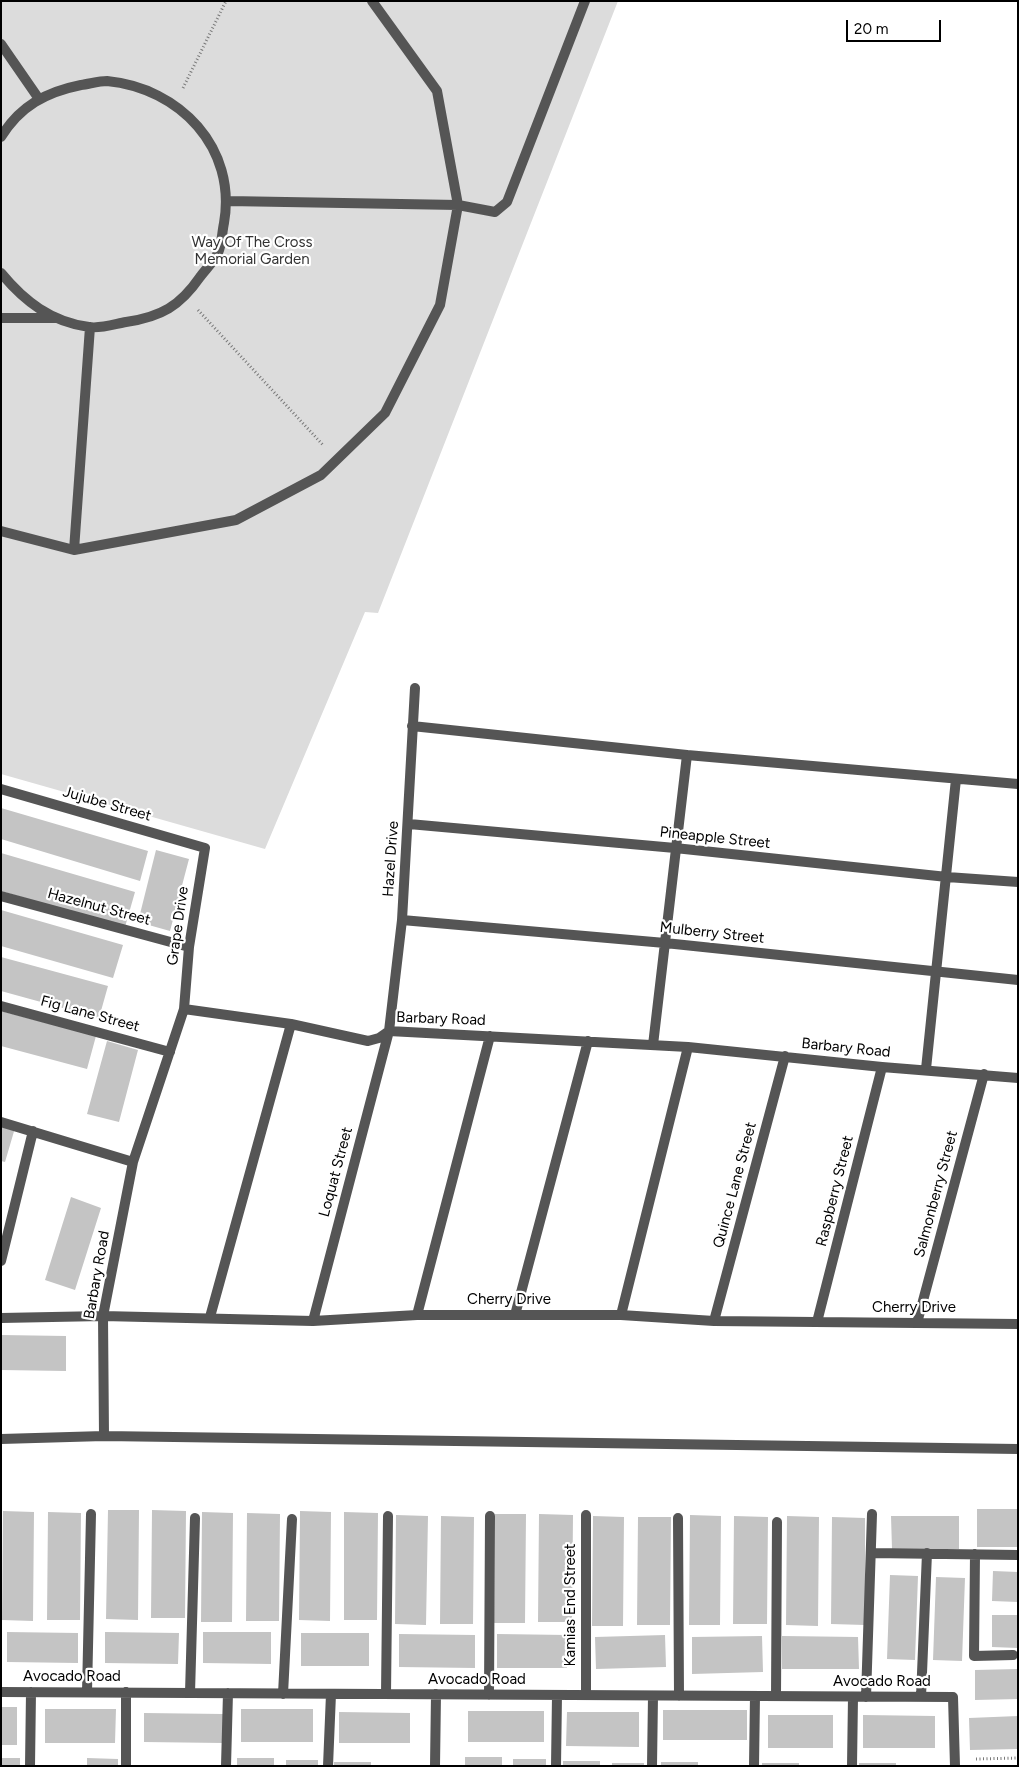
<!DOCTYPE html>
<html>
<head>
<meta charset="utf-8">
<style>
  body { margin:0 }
  #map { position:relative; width:1019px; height:1767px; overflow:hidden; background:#fff; font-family:Figtree,sans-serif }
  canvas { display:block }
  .frame { position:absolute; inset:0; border:2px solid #000; pointer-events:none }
  .scale { position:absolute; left:846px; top:20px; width:95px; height:22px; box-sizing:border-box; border:2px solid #000; border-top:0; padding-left:6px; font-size:15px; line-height:18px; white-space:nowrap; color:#000; -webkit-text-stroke:4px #fff; paint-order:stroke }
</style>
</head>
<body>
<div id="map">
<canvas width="1019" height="1767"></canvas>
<div class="frame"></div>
<div class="scale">20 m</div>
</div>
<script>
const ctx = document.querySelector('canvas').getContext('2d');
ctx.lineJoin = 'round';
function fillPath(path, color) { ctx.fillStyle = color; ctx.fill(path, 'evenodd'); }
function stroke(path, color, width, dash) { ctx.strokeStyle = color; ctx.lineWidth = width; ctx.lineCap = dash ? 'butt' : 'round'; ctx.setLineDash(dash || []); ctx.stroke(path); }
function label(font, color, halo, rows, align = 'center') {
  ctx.font = font + ' Figtree,sans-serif'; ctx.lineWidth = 4.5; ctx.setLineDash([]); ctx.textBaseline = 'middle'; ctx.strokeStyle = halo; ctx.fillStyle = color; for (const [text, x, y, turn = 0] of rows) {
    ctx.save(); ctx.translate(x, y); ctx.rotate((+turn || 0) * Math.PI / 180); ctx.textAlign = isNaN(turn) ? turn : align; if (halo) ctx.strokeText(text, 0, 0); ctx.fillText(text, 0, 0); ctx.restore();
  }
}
fillPath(new Path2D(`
  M1,1h617l-240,612 -13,-1 -100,237 -264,-75z`), '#dcdcdc');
fillPath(new Path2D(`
  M1,808l147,43 -8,30 -139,-42z
  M156,850l33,9 -19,72 -32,-9z
  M1,853l134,39 -10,35 -124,-36z
  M1,910l122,35 -10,33 -112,-32z
  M1,957l107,29 -9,32 -98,-27z
  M1,1011l95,25 -9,33 -86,-23z
  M107,1041l31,9 -19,72 -32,-8z
  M1,1124l14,4 -10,34 -4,-1z
  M71,1197l30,11 -26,82 -30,-10z
  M1,1335l65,1v35l-65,-1z
  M977,1509h41v38h-41z
  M108,1510h31l-1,110 -32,-1z
  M152,1510l34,1 -1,107h-34z
  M3,1511l31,1 -1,109 -31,-1z
  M300,1511l31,1 -1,109 -31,-1z
  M48,1512l33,1 -1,107h-33z
  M202,1512l31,1 -1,109h-31z
  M344,1512l34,1 -1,107h-33z
  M247,1513l33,1 -1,107h-33z
  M495,1514h31l-1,109h-31z
  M539,1514l34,1 -1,107h-34z
  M396,1515l32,1 -2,109 -31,-1z
  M690,1515l31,1 -1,109h-31z
  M441,1516l33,1 -1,107h-33z
  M593,1516l31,1 -1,109h-31z
  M734,1516l34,1 -1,107h-34z
  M787,1516l32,1 -1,109 -32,-1z
  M891,1516h68v33h-67z
  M638,1517h33l-1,108h-33z
  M832,1517l33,1v107l-34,-1z
  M993,1571l25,1v30l-26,-1z
  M890,1575l28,1 -3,84 -28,-1z
  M936,1577l29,1 -3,83 -29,-1z
  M992,1615h26v33l-26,-1z
  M7,1632l71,1v30l-71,-1z
  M105,1632l74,1 -1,31 -73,-1z
  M203,1632h68v32l-68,-1z
  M301,1633h68v33h-68z
  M399,1634l76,1v33l-76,-1z
  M497,1634l70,1v33h-70z
  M665,1635l1,32 -70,2 -1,-32z
  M762,1636l1,36 -71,2v-37z
  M782,1636l76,1 1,32h-77z
  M1018,1669v30l-43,1v-30z
  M1,1707h16v38h-16z
  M45,1709h71l-1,34h-70z
  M241,1709h72v33h-72z
  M663,1710h84v30h-84z
  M468,1711h76v31h-76z
  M339,1712l71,1v30h-71z
  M567,1712h72v35l-73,-1z
  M144,1713l79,1v29l-79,-1z
  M768,1715h65v33h-65z
  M863,1715l72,1v32h-72z
  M1018,1716v33l-48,1 -1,-32z
  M465,1757h37v9h-37z
  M1,1758h19v8h-19z
  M87,1758l31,1v7h-31z
  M237,1758h37v8h-37z
  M513,1759h33v7h-33z
  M286,1760h32v6h-32z
  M563,1761h37v5h-37z
  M334,1762h37v4h-37z
  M661,1762h37v4h-37z
  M612,1763h32v3h-32z
  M762,1763h37v3h-37z
  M859,1763h37v3h-37z`), '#c4c4c4');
stroke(new Path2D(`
  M183,88l43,-87
  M198,310l125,135
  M976,1759l42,-1`), '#777', 3, [1, 2.5]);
stroke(new Path2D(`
  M1,44l38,55
  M1,137c19,-31 45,-45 80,-52 8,-1 18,-4 26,-4 73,7 130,67 117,142 -2,9 -2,21 -6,30 -4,8 -12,16 -18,24 -20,29 -39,40 -74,45 -11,2 -26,7 -37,5 -38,-5 -65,-26 -88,-54
  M228,201l230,4 37,7 12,-10 78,-201
  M1,318h54
  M1,531l73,19 162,-30 85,-45 64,-62 55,-108 18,-100 -21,-114 -65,-90
  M74,550l16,-223`), '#555', 10);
stroke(new Path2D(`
  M412,726l275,29 331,29
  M1,789l204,59 -16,99 -5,62 -51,153 -30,154 1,120
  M409,824l266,24 272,29 71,5
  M1,896l188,51
  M402,920l263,23 353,37
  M1,1006l169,46
  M184,1009l107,15 77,17 11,-3 10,-7 299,16 194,20 136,11
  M653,1045l34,-290
  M926,1069l30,-290
  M1,1122l132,40
  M1,1261l32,-130
  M417,1315l73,-279
  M515,1315l73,-274
  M621,1315l67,-268
  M210,1317l81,-293
  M1,1318l102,-2 210,5 104,-6h204l93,6 304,3
  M313,1321l76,-290 13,-111 13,-232
  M714,1321l71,-265
  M817,1322l65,-255
  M917,1323l67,-249
  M1,1439l103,-3 914,13
  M586,1515v180
  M678,1518l1,178
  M872,1553l146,2
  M975,1554l-1,102 39,-1
  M1,1692l952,5 2,69
  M87,1692l4,-178
  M190,1693l5,-175
  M283,1694l9,-175
  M386,1694l2,-178
  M489,1695l1,-179
  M776,1696l1,-174
  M866,1697l6,-183
  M921,1697l6,-144
  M30,1766l1,-74
  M126,1766v-74
  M226,1766l2,-73
  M328,1766l3,-72
  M435,1766l1,-72
  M556,1766l1,-71
  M652,1766l1,-70
  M754,1766l1,-70
  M852,1766l1,-69`), '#555', 10);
label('15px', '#333', '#fff', [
  ["Way Of The Cross",252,243],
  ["Memorial Garden",252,260]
]);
label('15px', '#000', '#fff', [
  ["Jujube Street",107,804,16],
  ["Pineapple Street",715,838,6],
  ["Hazel Drive",391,859,-86],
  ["Hazelnut Street",99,907,15],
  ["Grape Drive",178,926,-82],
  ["Mulberry Street",712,933,6],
  ["Fig Lane Street",90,1014,15],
  ["Barbary Road",441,1019,2],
  ["Barbary Road",846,1048,6],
  ["Loquat Street",336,1172,-75],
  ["Quince Lane Street",735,1185,-75],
  ["Raspberry Street",835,1191,-76],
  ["Salmonberry Street",936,1194,-75],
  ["Barbary Road",97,1275,-80],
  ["Cherry Drive",509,1300],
  ["Cherry Drive",914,1308],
  ["Kamias End Street",571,1605,-90],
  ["Avocado Road",72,1677],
  ["Avocado Road",477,1680],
  ["Avocado Road",882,1682]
]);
</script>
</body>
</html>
